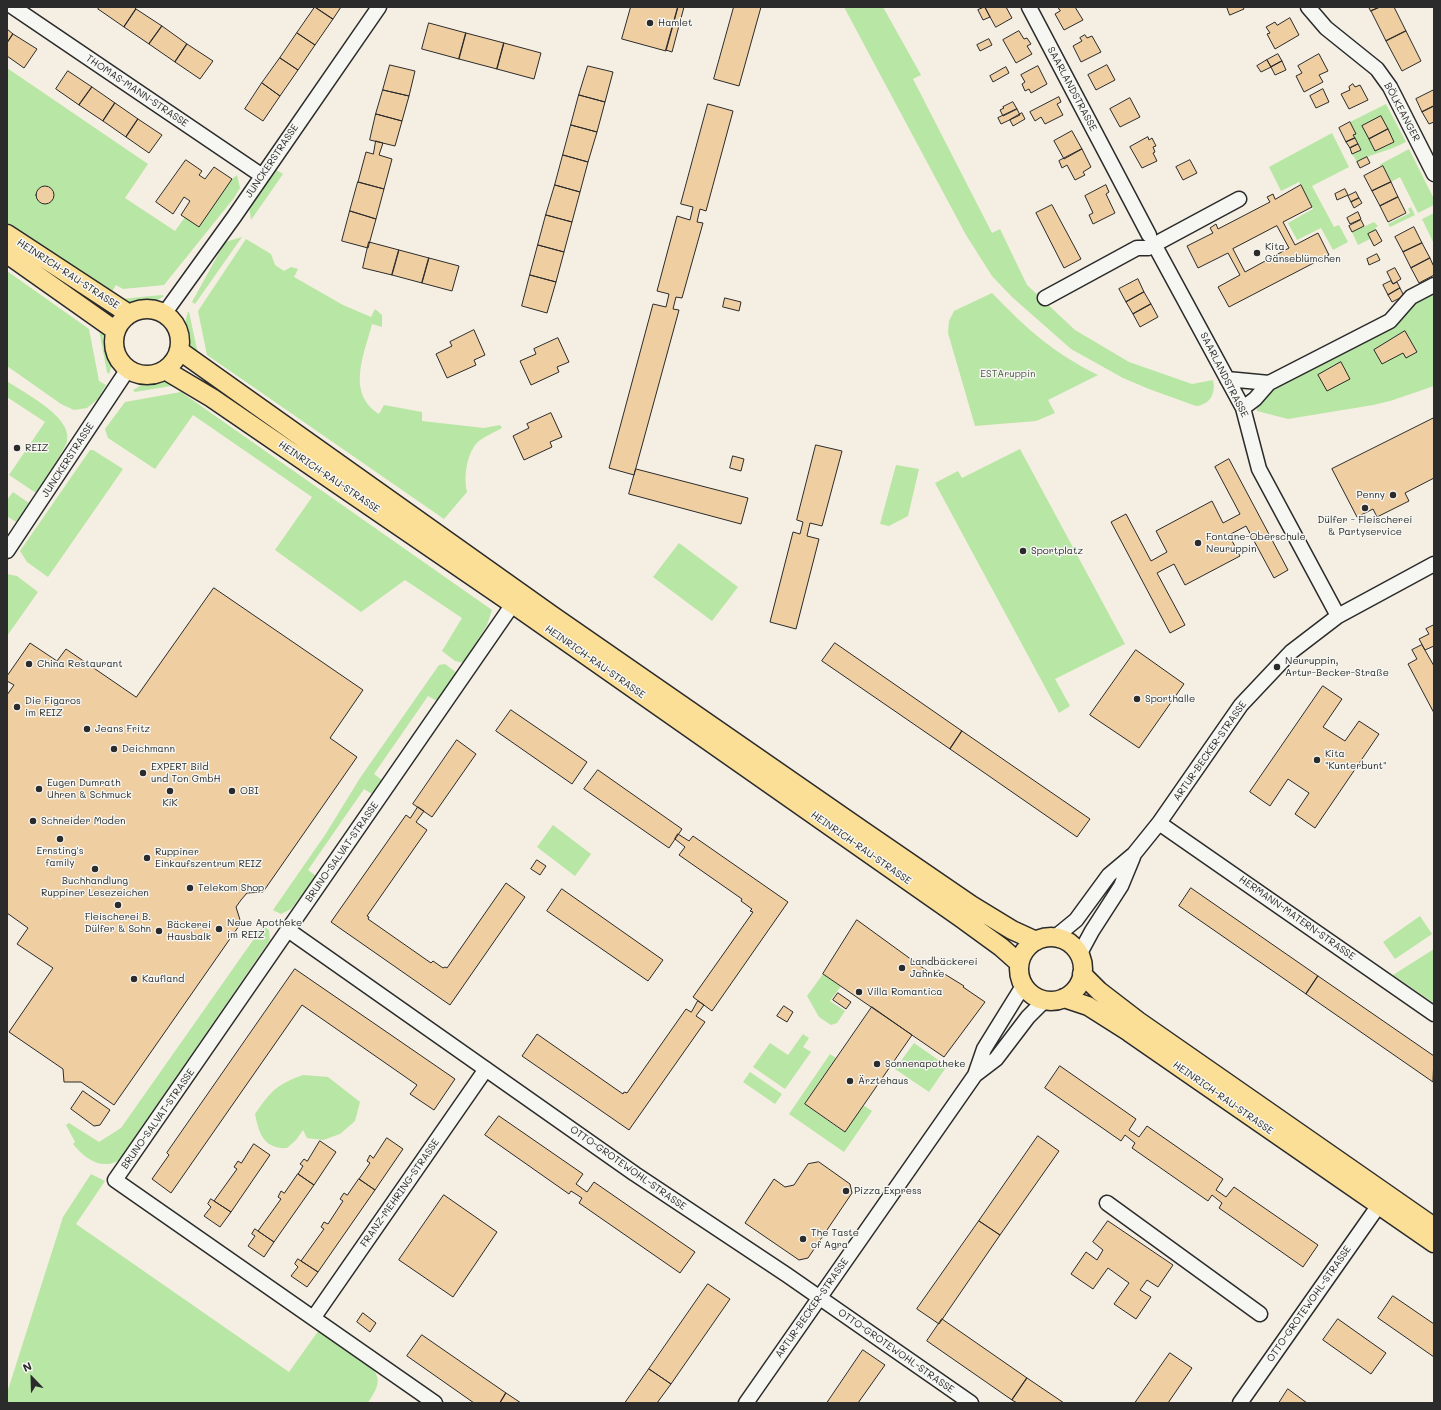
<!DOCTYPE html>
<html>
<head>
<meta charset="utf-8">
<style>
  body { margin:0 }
  #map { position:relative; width:1441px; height:1410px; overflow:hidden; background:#f5eee2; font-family:Mali,sans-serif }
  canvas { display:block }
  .frame { position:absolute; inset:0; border:8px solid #2b2b2b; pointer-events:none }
  .north { position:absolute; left:12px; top:1358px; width:40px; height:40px; -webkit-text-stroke:3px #f6f6f2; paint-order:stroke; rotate:337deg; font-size:11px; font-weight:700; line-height:16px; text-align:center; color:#2b2b2b }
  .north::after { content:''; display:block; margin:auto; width:14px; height:18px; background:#2b2b2b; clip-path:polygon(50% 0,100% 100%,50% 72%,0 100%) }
</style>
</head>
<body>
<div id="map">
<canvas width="1441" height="1410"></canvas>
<div class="frame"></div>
<div class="north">N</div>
</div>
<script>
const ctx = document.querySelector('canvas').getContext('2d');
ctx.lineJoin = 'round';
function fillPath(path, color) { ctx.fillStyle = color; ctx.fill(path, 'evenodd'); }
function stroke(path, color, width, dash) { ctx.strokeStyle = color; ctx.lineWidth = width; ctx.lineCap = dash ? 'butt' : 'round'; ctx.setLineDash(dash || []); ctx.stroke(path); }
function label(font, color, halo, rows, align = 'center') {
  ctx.font = font + ' Mali,sans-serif'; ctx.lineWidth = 3; ctx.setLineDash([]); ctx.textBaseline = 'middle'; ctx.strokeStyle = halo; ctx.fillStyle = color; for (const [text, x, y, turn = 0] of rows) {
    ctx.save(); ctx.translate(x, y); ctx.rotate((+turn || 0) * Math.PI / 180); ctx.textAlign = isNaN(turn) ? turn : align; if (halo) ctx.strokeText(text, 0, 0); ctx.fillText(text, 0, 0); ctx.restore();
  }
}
fillPath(new Path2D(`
  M844,7h39l38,68 -8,4 79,154 8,-4 27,56 48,45 54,32 63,22 21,-4c3,13 -3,25 -17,26l-47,-17 -26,-11 -52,-29 -59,-52 -20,-21 -26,-41z
  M7,68l141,96 -23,34 50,33 10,-14 52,-42 3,13 -6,10 -70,87 -41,4 -7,-4 -7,11 -102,-71z
  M1386,104l20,38c-17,9 -33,11 -49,20l-5,-8 8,-4 -7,-15 2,-1 -5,-12z
  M1332,133l17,34 -37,19 22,41 5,-2 9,17 -15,8 -12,-22 -24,12 -9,-17 25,-14 -14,-27 -18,9 -12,-24z
  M1409,149l25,50v6l-16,8 -18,-36 -9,5 -8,-16 -4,-1z
  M275,169l8,5 -32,46 -2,-14z
  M1411,207l4,8 -25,12 -2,-3 22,-11 -2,-4z
  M1434,213v31l-12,-25z
  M1374,222l4,4 -3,2 1,2 -8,4 2,5 -12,6 -6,-13z
  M242,237l-47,67 -3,-2 33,-60z
  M246,239l25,15 4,11 9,6 7,-4 7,2 -4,8 49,28 28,12 4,-8 7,6v12l-10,-3c-8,31 -26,69 7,90l5,-9 38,7v9l62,7 16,-3 2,3c-7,4 -17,8 -23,13 -12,10 -16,36 -12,51l-23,27 -237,-164 -9,-44z
  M7,271l82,58 10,52 7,4 -8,14 -11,9 -13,2 -13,-6 -54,-38z
  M1434,289v97l-44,15 -17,4 -85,14 -31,-8 -1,-9 16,-18z
  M992,293c36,37 60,59 106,82l-50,25 7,13 -19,8 -61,5 -27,-93 1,-12 5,-10z
  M162,295l2,1c-8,6 -25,13 -35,9 -2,-1 -6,-4 -8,-6z
  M188,312h1l9,42c-13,-11 -16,-26 -10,-42z
  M101,327c9,11 14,33 8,47l-2,-2 -8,-42z
  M162,380h9l6,5 -42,7 -2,-2 12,-7z
  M7,381c17,12 66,36 60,60 -2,10 -25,41 -31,52l-27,-18 36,-53 -38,-25z
  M181,392l311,218 -5,15 -23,38 -9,-2 -13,-10 20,-33 -57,-38 -44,32 -86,-62 37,-53 -119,-82 -38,54 -47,-31 -3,-9 20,-27z
  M1020,449l105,195 -70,35 15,27 -11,7 -124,-230 23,-12 4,7z
  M90,450h3l30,19 -75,108 -21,-15 -7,-11z
  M896,465l23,4 -11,47 -19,10 -9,-2z
  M13,492l16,11 -13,19 -9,-6v-16z
  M679,543l59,44 -26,34 -59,-44z
  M7,574l10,2 21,16 -31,44z
  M445,664l12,9 -20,28 -9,-5 -54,78 8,6 -10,14 -8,-5 -56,81 8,6 -25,33 -10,5 -8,-4 52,-75 35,-57 79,-113z
  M553,825l38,29 -16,22 -38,-29z
  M1420,916l12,18 -37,25 -12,-17z
  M263,926l6,4 1,10 -151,220c-17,11 -35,-2 -46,-16l2,-2 -9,-17 3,-2 30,19 22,-14z
  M1434,949v54l-41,-28z
  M823,974l18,12 -11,15 15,10 -8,12 -6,2 -12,-8 -12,-21z
  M803,1034l6,4 -6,9 8,5 -26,37 -32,-22 17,-24 18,12z
  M914,1043l33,23 -18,26 -34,-23z
  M830,1054l6,4 -31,46 39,28 19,-27 9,6 -28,41 -55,-38z
  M750,1072l32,22 -7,10 -32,-22z
  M303,1075l25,2 32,25 -5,19 -15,13 -17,6 -16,-2 -4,-8 -7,10 -9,8c-23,1 -28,-14 -32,-34 17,-24 21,-29 48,-39z
  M91,1174l14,7 -29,43 213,148 30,-42 54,39c10,13 2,22 -5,34h-361v-10l56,-176z`), '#b8e6a4');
const building = new Path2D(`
  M100,7h34l2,2 -12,18 -26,-18z
  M315,7l18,12 -18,26 -18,-12z
  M315,7h26l-8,12z
  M631,7h47l-12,44 -44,-12z
  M678,7h6l-12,45 -6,-2z
  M734,7h27l-22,79 -25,-7z
  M985,7l5,10 -7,3 -5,-10z
  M985,7h21l6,11 -16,9z
  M1058,7h17l8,13 -19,10 -9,-16 5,-3z
  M1227,7h16l1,2 -14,6z
  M1369,7h11l-9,4z
  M1380,7h14l12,24 -20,10 -15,-30z
  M136,9l26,17 -13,18 -25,-17z
  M1290,18l9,17 -24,14 -8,-15 3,-1 -4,-6 9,-5 2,3z
  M429,23l37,10 -7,26 -37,-10z
  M162,26l25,18 -12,18 -26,-18z
  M7,29l6,5 -6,9z
  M1019,31l5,8 3,-1 4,6 -4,2 5,8 -16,9 -13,-23z
  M1406,31l15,30 -19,10 -16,-30z
  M297,33l18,12 -17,25 -18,-12z
  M466,33l38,10 -7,26 -38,-10z
  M13,34l24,15 -13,19 -17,-12v-13z
  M1085,35l2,3 5,-2 9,16 -20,10 -8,-16 9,-5 -2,-3z
  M989,39l3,6 -12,6 -3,-6z
  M504,43l37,10 -7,26 -37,-10z
  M187,44l26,17 -13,18 -25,-17z
  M1278,54l4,7 -11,6 -4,-7z
  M1319,54l9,17 -9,4 4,7 -19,10 -8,-16 6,-3 -4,-7z
  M280,58l18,12 -18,26 -18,-13z
  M1267,60l4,7 -10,5 -4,-6z
  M1282,61l4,9 -11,5 -4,-8z
  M390,65l25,6 -6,25 -26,-6z
  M1107,65l8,15 -19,10 -8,-15z
  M588,66l25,6 -8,30 -26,-7z
  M1038,66l9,18 -16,9 -2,-4 -4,2 -3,-7 3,-2 -4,-7z
  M1006,67l3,6 -16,9 -3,-6z
  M68,71l24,16 -13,18 -23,-16z
  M262,83l18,13 -17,25 -18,-12z
  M1353,84l2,3 5,-2 8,15 -19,9 -8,-15 9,-4 -1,-3z
  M92,87l23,16 -12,18 -24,-16z
  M1323,89l6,13 -13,6 -6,-12z
  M383,90l26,6 -7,25 -26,-7z
  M1434,90v16l-12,6 -6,-13z
  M579,95l26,7 -8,30 -26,-7z
  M1059,97l2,5 -4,2 6,11 -18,9 -4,-7 -6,4 -5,-9z
  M1130,98l10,19 -20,10 -10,-18z
  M1013,102l4,7 -14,7 -3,-6 4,-2 -1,-1z
  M115,103l23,16 -12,18 -23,-16z
  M708,104l25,7 -27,100 -6,-2 -3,13 6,1 -21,75 -6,-1 -3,12 6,1 -45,165 -25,-7 44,-164 13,3 3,-13 -12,-3 20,-75 13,4 3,-13 -12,-3z
  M1434,106v16l-5,2 -7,-12z
  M1017,109l3,6 -19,9 -3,-6z
  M1022,113l3,6 -12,7 -3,-6z
  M376,114l26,7 -7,25 -25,-6z
  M1381,116l7,13 -19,10 -7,-13z
  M138,119l24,16 -13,18 -23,-16z
  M1350,122l6,12 -3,1 2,3 -9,4 -7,-14z
  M571,125l26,7 -9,30 -25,-7z
  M1388,129l6,13 -19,9 -6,-12z
  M1072,131l10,18 -18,10 -10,-18z
  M1148,137l1,3 3,-2 4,8 -3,1 2,5 -2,1 4,8 -15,7 -12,-21z
  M1355,138l3,6 -8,4 -4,-6z
  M376,141l7,2 -4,12 13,4 -8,30 -26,-7 8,-30 7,2z
  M1358,144l3,6 -9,4 -2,-6z
  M1082,149l9,18 -8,5 2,3 -10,5 -8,-15 -5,3 -3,-7z
  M563,155l25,7 -8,30 -25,-7z
  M1367,157l3,6 -10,5 -3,-6z
  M186,160l16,11 -3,4 6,4 9,-12 18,12 -33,48 -18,-12 9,-14 -6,-4 -11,17 -17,-12z
  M1190,160l7,13 -14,7 -7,-13z
  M1383,166l8,16 -19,9 -8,-15z
  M358,182l26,7 -8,30 -26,-8z
  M1391,182l7,15 -18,9 -8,-15z
  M555,185l25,7 -8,30 -26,-7z
  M1106,185l3,7 -3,2 9,19 -22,11 -4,-9 4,-2 -8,-17z
  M1301,185l11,22 -29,15 12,23 23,-12 11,22 -100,52 -11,-20 22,-12 -12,-22 -30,15 -11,-22 26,-13 -3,-5 6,-4 2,5 52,-27 -3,-5 6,-3 2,5zM1277,226l12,22 -44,24 -12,-23z
  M36 195a9 9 0 1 1 18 0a9 9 0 1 1-18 0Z
  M1345,189l3,6 -11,5 -2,-6z
  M1356,192l3,6 -8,4 -3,-6z
  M1398,197l8,16 -18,9 -8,-16z
  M1359,198l3,5 -8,5 -3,-6z
  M1052,205l29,54 -17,9 -28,-55z
  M350,211l26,8 -8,29 -26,-7z
  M1358,212l3,7 -11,5 -3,-6z
  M546,215l26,7 -8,30 -26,-7z
  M1361,220l3,6 -12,6 -3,-6z
  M1414,227l8,16 -19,9 -8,-15z
  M1376,230l6,11 -8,5 -6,-12z
  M369,242l30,8 -7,25 -29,-7z
  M1422,243l8,15 -19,10 -8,-16z
  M538,245l26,7 -8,30 -26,-7z
  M399,250l30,8 -7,25 -30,-8z
  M1377,254l3,6 -11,5 -2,-6z
  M429,258l30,8 -7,25 -30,-8z
  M1430,258l4,9v8l-15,8 -8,-15z
  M1395,268l6,11 -8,5 -6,-12z
  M530,275l26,7 -9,31 -25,-7z
  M1138,279l6,13 -18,10 -7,-13z
  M1391,281l2,3 4,-2 3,6 -12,7 -5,-10z
  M1400,288l4,8 -12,6 -4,-7z
  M1144,292l7,12 -18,10 -7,-12z
  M725,298l16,4 -2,9 -16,-4z
  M1151,304l7,13 -18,10 -7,-13z
  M474,330l11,25 -11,5 2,5 -29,13 -11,-24 16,-8 -2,-4z
  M1405,331l12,21 -11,6 -3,-5 -21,11 -8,-14z
  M558,338l11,24 -12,5 2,5 -28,13 -11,-24 16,-7 -2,-5z
  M1341,362l9,17 -23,12 -9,-16z
  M551,413l11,24 -12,5 2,5 -28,13 -11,-24 16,-8 -2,-4z
  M1434,418v60l-29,15 4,8 -32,16 -4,-8 -16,8 -25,-48z
  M816,445l26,6 -20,75 -12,-3 -3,13 12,3 -23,90 -26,-7 23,-90 7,2 3,-12 -6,-2z
  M733,456l11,3 -3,12 -11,-3z
  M1229,459l59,111 -14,8 -28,-52 -17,9 11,21 -55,29 -11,-21 -17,9 28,52 -15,8 -59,-111 15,-8 25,47 16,-9 -11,-21 56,-30 11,22 17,-9 -25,-47z
  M636,469l112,29 -7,26 -112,-30z
  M214,588l149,102 -33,48 27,19 -94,135 -16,1 -6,7 -5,7 5,16 -127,182 -33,-23h-17l-1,-13 -54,-37 44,-64 -36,-24 11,-16 -21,-15v-218l7,-10 -7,-4v-5l23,-33 27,18 9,-12 70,48z
  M1434,625v21l-9,4 -6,-11 10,-5 -3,-5z
  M835,643l127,88 -12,18 -128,-88z
  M1422,645l12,21v47l-26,-49 9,-5 -5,-9z
  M1136,650l48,34 -45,64 -49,-33z
  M1323,686l19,13 -19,28 22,14 14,-20 20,13 -64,94 -20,-14 14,-21 -21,-14 -18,27 -20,-14z
  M511,710l76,52 -15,22 -76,-53z
  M962,731l128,88 -13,18 -127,-88z
  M457,740l19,14 -44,63 -19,-13z
  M598,770l84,59 -13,19 -85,-59z
  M418,807l6,4 -8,11 11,8 -60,86 2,1 -1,2 63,44 2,-2 10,7 2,-1 2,1 59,-85 19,14 -75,108 -119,-83 75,-107 4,3z
  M678,834l11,7 4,-5 95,66 -76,109 -19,-14 60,-85 -3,-1 2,-2 -11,-8 1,-2 -63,-44 6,-8 -10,-8z
  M537,860l9,6 -6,9 -9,-6z
  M1191,888l127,88 -12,18 -127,-88z
  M562,889l101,71 -15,21 -101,-70z
  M857,920l77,56 4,-6 26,16 -1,1 22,15 -41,55 -121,-83z
  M295,969l160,110 -21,31 -24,-16 7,-9 -115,-80 -131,188 -19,-14 17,-24 -2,-2z
  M1318,976l116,80 -1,26 -127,-88z
  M838,993l13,9 -5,7 -13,-9z
  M698,1001l6,4 -8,11 9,6 -76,108 -107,-74 15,-22 86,60 1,-2 3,1 59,-84 5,3z
  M784,1006l9,6 -6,10 -10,-6z
  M872,1007l40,28 -67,97 -40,-28z
  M1060,1066l76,53 -7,11 10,7 8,-11 76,53 -7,11 10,7 8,-10 84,58 -15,22 -84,-59 3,-5 -10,-8 -4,6 -76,-53 3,-5 -10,-8 -4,6 -76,-53z
  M83,1091l27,19 -10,15 -6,1 -23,-17z
  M499,1116l84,58 -7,10 11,8 7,-10 101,70 -15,21 -101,-70 3,-5 -11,-7 -2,3 -84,-59z
  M1038,1136l21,15 -59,84 -21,-14z
  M387,1138l16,11 -28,41 -16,-11 11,-16 -3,-2 3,-6 3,3z
  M320,1141l16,11 -22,33 -16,-11 5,-8 -3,-2 4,-5 3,2z
  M254,1144l16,11 -39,57 -17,-11 23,-32 -3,-2 4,-6 3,2z
  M819,1162l31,22 2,9 -44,65 -9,2 -54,-37 29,-44 11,8 9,-2 14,-21z
  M298,1174l16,11 -40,57 -16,-11 23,-32 -3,-2 3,-6 3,2z
  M359,1179l16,11 -57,82 -17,-11 23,-32 -3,-2 3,-5 4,2 15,-23 -3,-2 4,-6 3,2z
  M444,1195l53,37 -44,65 -54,-37z
  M211,1199l20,13 -11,15 -16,-11 7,-9 -3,-3z
  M979,1221l21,14 -61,89 -22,-15z
  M1108,1221l65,44 -15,22 -11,-7 -7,10 11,7 -15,22 -22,-15 15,-21 -21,-15 -15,21 -22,-15 15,-22 11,8 6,-10 -10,-8z
  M255,1229l19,13 -10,15 -16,-11 7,-10 -3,-2z
  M298,1259l20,13 -11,15 -16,-11 7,-9 -3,-3z
  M708,1284l22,15 -59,85 -22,-15z
  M1393,1296l41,28v33l-56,-39z
  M363,1313l13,10 -6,9 -13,-10z
  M942,1319l85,59 -15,22 -85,-59z
  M1338,1319l48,34 -15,21 -48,-34z
  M422,1335l84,58 -6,10h-26l-67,-47z
  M863,1350l22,15 -27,38h-31z
  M1170,1353l22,15 -24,35h-33z
  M649,1369l22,15 -14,19h-32z
  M1027,1378l37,25h-47l-5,-3z
  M1288,1389l19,14h-28z
  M506,1393l15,10h-21z`);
fillPath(building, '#efcea1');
stroke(building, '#2b2b2b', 1);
const minor = new Path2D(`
  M13,7l248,168
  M1029,7l120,228
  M1308,7l18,21 51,41 13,18 44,87
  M1154,244l89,164 16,61 79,147
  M1045,298l92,-50h11l91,-49
  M164,314l70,-97 145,-210
  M1227,379l42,4 121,-62 21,-24 23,-12
  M1243,408l12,-9 14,-16
  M7,551l121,-182
  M1159,823l275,191
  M288,930l347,244 152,101 184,128
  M1054,938l22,-18 33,-45 25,-21 25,-31 82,-118 50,-53 47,-36 96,-52
  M1079,955l13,-24 29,-45 12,-29
  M975,1075l21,-16 32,-42 16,-16
  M1107,1203l153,111
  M314,1317l172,-248
  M435,1403l-320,-223 398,-576
  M746,1403l229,-328 9,-26 39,-63
  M1240,1403l139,-198`);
const major = new Path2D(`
  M7,234l122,80
  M7,254l109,77
  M114 342a33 33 0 1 1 66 0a33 33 0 1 1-66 0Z
  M180,351l373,265 310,215 108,74 41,25 24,11
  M165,370l47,28 301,206 448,314 40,29 18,16
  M1019 969a32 32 0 1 1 64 0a32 32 0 1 1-64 0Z
  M1082,974l17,17 39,30 296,206
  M1064,998l24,8 41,26 305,211`);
stroke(minor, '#2b2b2b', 17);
stroke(major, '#2b2b2b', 21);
stroke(minor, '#f6f6f2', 14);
stroke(major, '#fbdf96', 18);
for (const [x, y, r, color] of [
  [650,23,4,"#2b2b2b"],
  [1257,253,4,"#2b2b2b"],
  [17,448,4,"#2b2b2b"],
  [1393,495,4,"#2b2b2b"],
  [1365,508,4,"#2b2b2b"],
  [1198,543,4,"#2b2b2b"],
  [1023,551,4,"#2b2b2b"],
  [29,664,4,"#2b2b2b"],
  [1277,667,4,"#2b2b2b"],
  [1137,699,4,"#2b2b2b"],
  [17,707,4,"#2b2b2b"],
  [87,729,4,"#2b2b2b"],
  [114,749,4,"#2b2b2b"],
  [1317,760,4,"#2b2b2b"],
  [143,773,4,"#2b2b2b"],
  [39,789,4,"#2b2b2b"],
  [170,791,4,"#2b2b2b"],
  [232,791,4,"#2b2b2b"],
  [33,821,4,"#2b2b2b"],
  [60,839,4,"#2b2b2b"],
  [147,858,4,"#2b2b2b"],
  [95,869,4,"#2b2b2b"],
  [190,888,4,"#2b2b2b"],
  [118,905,4,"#2b2b2b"],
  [219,929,4,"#2b2b2b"],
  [159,931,4,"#2b2b2b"],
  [902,968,4,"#2b2b2b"],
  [134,979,4,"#2b2b2b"],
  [859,992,4,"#2b2b2b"],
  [877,1064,4,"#2b2b2b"],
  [850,1081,4,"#2b2b2b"],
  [846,1191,4,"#2b2b2b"],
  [803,1239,4,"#2b2b2b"]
]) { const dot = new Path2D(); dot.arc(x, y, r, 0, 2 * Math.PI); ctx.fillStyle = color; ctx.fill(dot); stroke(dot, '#f6f6f2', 1.5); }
label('10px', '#2b2b2b', '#f6f6f2', [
  ["Hamlet",658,23],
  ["Kita",1265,247],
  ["Gänseblümchen",1265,259],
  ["REIZ",25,448],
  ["Penny",1385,495,"right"],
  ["Dülfer - Fleischerei",1365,520,"center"],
  ["& Partyservice",1365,532,"center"],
  ["Fontane-Oberschule",1206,537],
  ["Neuruppin",1206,549],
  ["Sportplatz",1031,551],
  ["Neuruppin,",1285,661],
  ["Artur-Becker-Straße",1285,673],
  ["China Restaurant",37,664],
  ["Sporthalle",1145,699],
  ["Die Figaros",25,701],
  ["im REIZ",25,713],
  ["Jeans Fritz",95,729],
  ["Deichmann",122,749],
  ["Kita",1325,754],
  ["\"Kunterbunt\"",1325,766],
  ["EXPERT Bild",151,767],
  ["und Ton GmbH",151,779],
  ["Eugen Dumrath",47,783],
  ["Uhren & Schmuck",47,795],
  ["OBI",240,791],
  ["KiK",170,803,"center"],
  ["Schneider Moden",41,821],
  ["Ernsting's",60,851,"center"],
  ["family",60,863,"center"],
  ["Ruppiner",155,852],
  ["Einkaufszentrum REIZ",155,864],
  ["Buchhandlung",95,881,"center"],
  ["Ruppiner Lesezeichen",95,893,"center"],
  ["Telekom Shop",198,888],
  ["Fleischerei B.",118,917,"center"],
  ["Dülfer & Sohn",118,929,"center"],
  ["Neue Apotheke",227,923],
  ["im REIZ",227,935],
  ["Bäckerei",167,925],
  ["Hausbalk",167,937],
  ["Landbäckerei",910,962],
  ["Jahnke",910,974],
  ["Kaufland",142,979],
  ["Villa Romantica",867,992],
  ["Sonnenapotheke",885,1064],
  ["Ärztehaus",858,1081],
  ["Pizza Express",854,1191],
  ["The Taste",811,1233],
  ["of Agra",811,1245]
], 'left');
label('10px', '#2b2b2b', '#f6f6f2', [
  ["SAARLANDSTRASSE",1072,89,62],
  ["THOMAS-MANN-STRASSE",137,91,34],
  ["BÖLKEANGER",1402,112,62],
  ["JUNCKERSTRASSE",272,161,-56],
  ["HEINRICH-RAU-STRASSE",68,274,33],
  ["SAARLANDSTRASSE",1224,375,63],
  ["JUNCKERSTRASSE",68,460,-57],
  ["HEINRICH-RAU-STRASSE",329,477,34],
  ["HEINRICH-RAU-STRASSE",595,662,35],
  ["ARTUR-BECKER-STRASSE",1210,751,-55],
  ["HEINRICH-RAU-STRASSE",861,848,35],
  ["BRUNO-SALVAT-STRASSE",342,852,-55],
  ["HERMANN-MATERN-STRASSE",1297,918,35],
  ["HEINRICH-RAU-STRASSE",1223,1098,35],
  ["BRUNO-SALVAT-STRASSE",158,1119,-55],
  ["OTTO-GROTEWOHL-STRASSE",628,1168,35],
  ["FRANZ-MEHRING-STRASSE",400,1193,-55],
  ["OTTO-GROTEWOHL-STRASSE",1309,1304,-55],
  ["ARTUR-BECKER-STRASSE",812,1308,-55],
  ["OTTO-GROTEWOHL-STRASSE",896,1351,35]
]);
label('10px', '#4e5a49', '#f6f6f2', [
  ["ESTAruppin",1008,374]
]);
</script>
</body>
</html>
